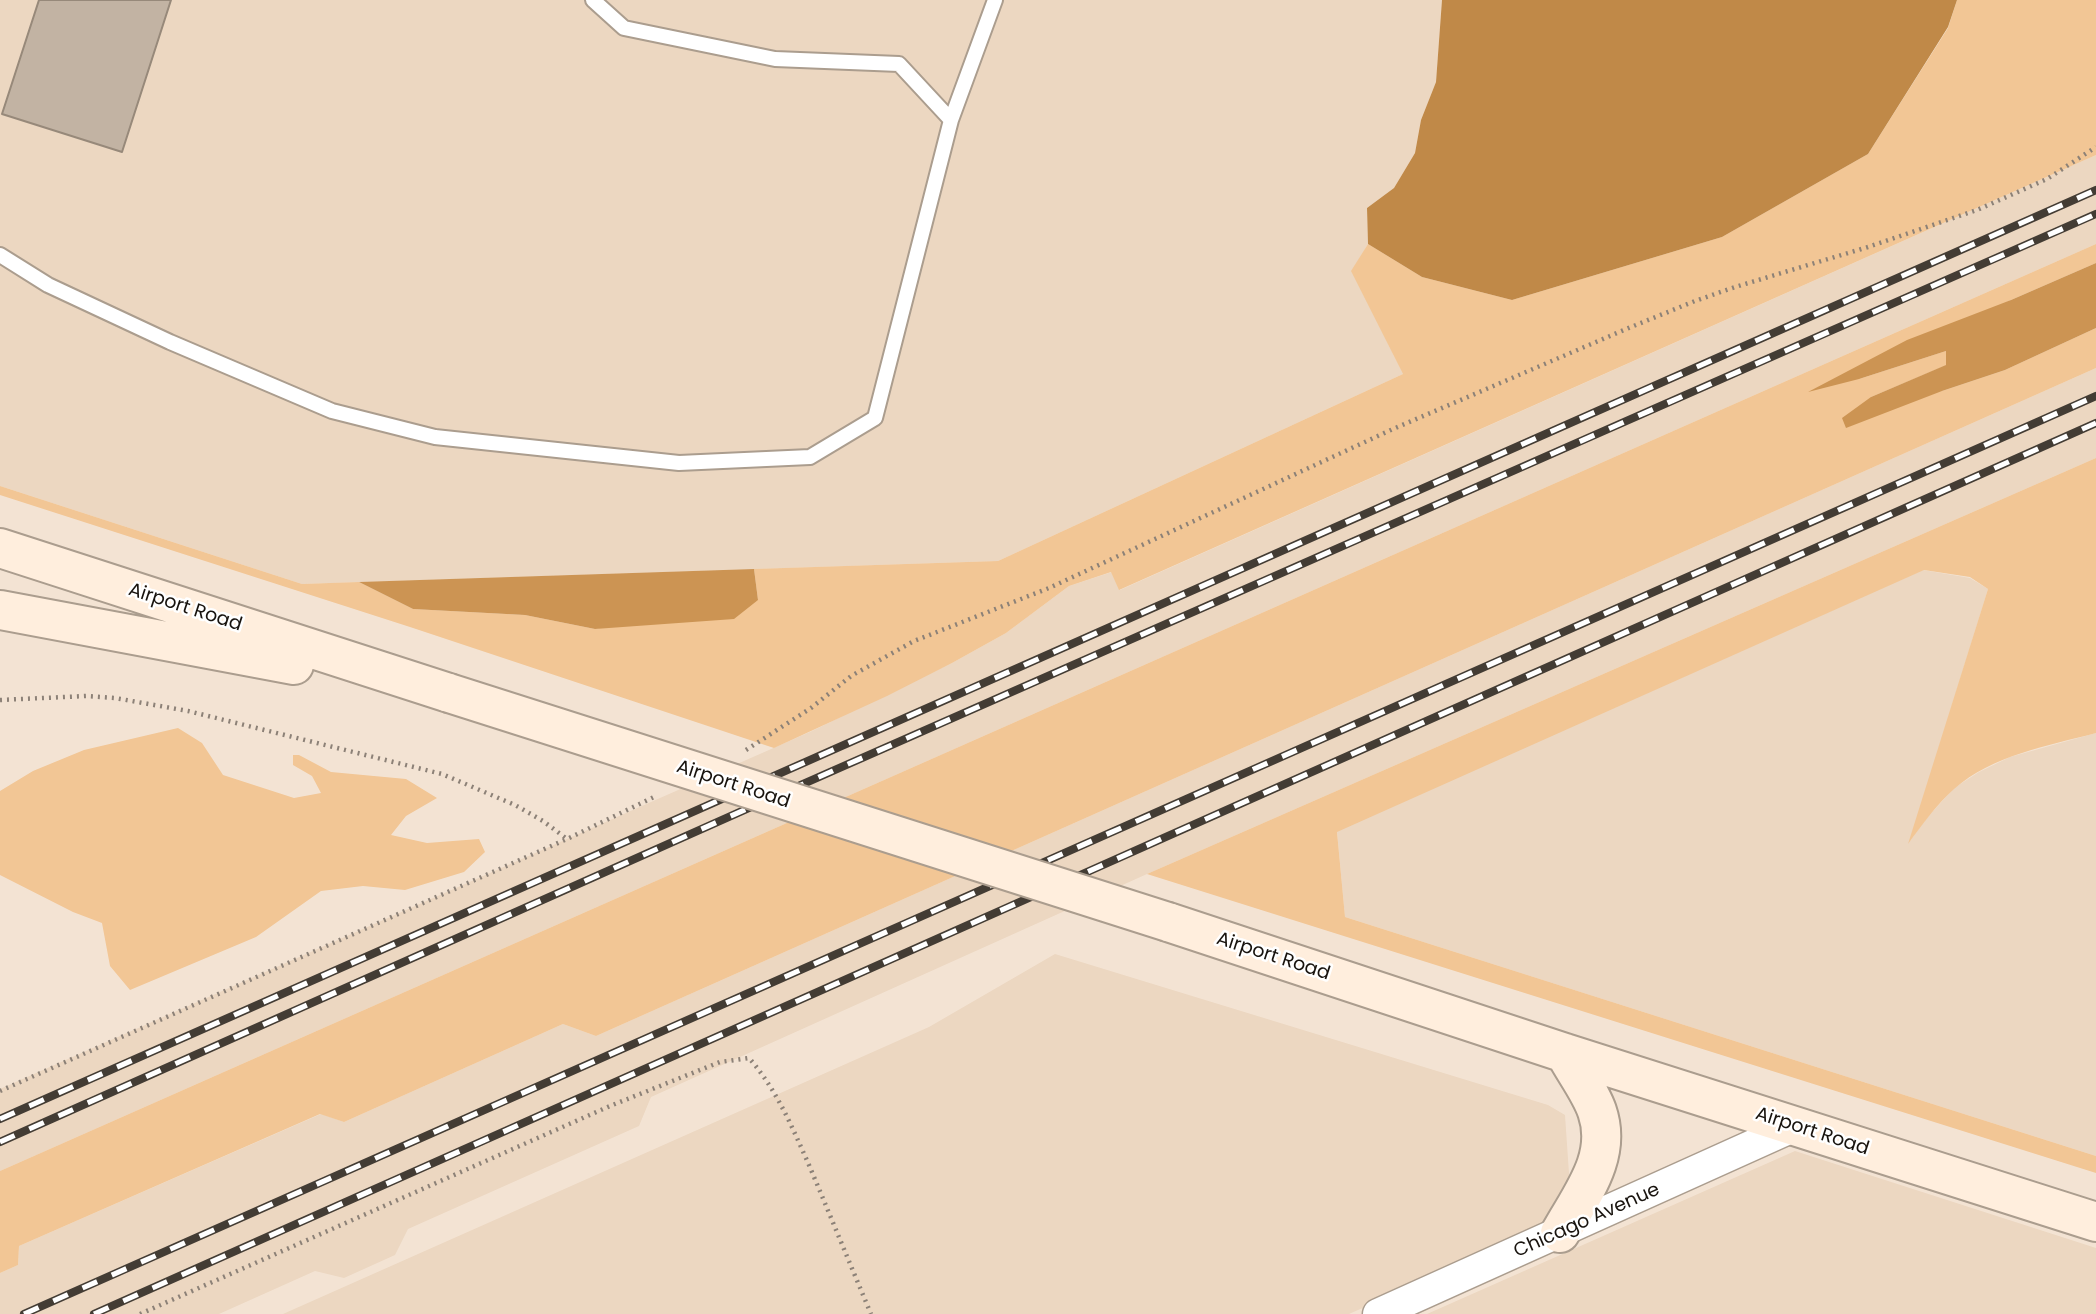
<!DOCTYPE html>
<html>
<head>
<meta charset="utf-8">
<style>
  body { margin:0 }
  canvas { display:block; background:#f3e3d3 }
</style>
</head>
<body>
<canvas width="2096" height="1314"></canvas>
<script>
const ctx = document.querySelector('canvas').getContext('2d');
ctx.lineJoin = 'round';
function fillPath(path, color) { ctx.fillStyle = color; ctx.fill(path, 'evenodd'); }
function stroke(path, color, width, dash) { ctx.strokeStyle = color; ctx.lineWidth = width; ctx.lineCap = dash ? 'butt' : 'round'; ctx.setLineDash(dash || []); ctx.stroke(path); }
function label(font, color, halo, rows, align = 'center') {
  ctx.font = font + ' Poppins,sans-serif'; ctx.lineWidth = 5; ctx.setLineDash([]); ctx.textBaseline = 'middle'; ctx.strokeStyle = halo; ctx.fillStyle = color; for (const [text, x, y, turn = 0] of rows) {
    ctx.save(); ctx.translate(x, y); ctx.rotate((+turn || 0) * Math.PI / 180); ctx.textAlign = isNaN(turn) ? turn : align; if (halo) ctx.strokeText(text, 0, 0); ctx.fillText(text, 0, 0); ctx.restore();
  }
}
fillPath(new Path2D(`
  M0,0h1442l-6,82 -15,38 -6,33 -21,35 -27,20 1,36 -16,27 51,103 -405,187 -696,23 -302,-98z
  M2096,155v89l-2096,927v-82l812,-358 140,-68 54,-30 63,-47 43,-14 8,18z
  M2096,368v90l-949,416 -496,223 -12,29 -231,103 -13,26 -51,23 -29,-7 -96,43h-219v-41l18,-8 1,-19 302,-132 23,8 219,-98 33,12z
  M1923,570l47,8 18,11 -78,252 16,-22 28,-31 25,-16 31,-15 86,-24v423l-751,-239 -8,-86z
  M1055,954l493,151 17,10 5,73 -25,39 -196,87h-1066l646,-287z
  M1795,1151l301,97v66h-669z`), '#ecd7c1');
fillPath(new Path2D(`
  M1957,0h139v155l-977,435 -8,-18 -42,14 -63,47 -54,30 -65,33 -113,52 -364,-121 -410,-132v-9l302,98 57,-2 54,27 112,6 70,14 163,-29 -4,-31 244,-8 405,-187 -52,-103 17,-27 54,33 90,23 210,-63 146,-83 80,-126z
  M2096,244v19l-85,37 -152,79 87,-28 1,14 -76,32 71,-6 63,-21 91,-42v40l-1500,668 -33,-12 -219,98 -24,-8 -301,132 -1,19 -18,8v-102z
  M2096,458v275c-49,13 -103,22 -142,56 -18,16 -32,36 -46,55l80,-255 -18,-12 -46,-7 -587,262 8,85 751,239v17l-949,-299z
  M178,728l24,15 21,32 71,23 27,-5 -9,-17 -19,-11v-10h6l32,17 75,7 31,19 -31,18 -15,19 36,8 52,-4 6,13 -21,20 -59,18 -42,-4 -42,5 -65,46 -126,53 -20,-24 -8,-43 -29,-11 -73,-37v-84l33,-20 51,-21z`), '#f2c695');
fillPath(new Path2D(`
  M2096,263v65l-91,42 -63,21 -96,37 -4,-10 29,-21 75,-32v-14l-87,28 -51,13 99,-52 104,-40z
  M754,569l4,31 -24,19 -139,10 -70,-14 -112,-6 -54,-27z`), '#cc9453');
fillPath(new Path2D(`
  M1442,0h515l-9,27 -80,127 -146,83 -210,63 -90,-23 -54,-33 -1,-36 27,-20 21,-35 6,-33 15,-38z`), '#c08948');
const building = new Path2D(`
  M39,0h132l-49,152 -120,-38z`);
fillPath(building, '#c2b3a3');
stroke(building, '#97897a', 2);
const service = new Path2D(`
  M951,120l44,-120
  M0,255l48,30 122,57 162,69 103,26 244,26 131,-6 65,-39 76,-298 -52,-56 -124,-5 -151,-31 -31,-28`);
const minor = new Path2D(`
  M1378,1314l417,-188`);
const secondary = new Path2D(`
  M0,548l449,145
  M0,610l294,55
  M1168,922l397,131 531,169
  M1560,1233c21,-38 53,-76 37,-122 -7,-20 -22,-39 -32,-58`);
stroke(service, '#ab9d8e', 18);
stroke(minor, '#ab9d8e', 33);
stroke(secondary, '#ab9d8e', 42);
stroke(new Path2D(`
  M0,700l86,-4 29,2 73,13 254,63 73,31 28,16 24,18
  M746,750l65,-42 40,-32 63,-35 135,-53 344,-159 238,-102 64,-26 40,-14 133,-40 109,-37 70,-31 49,-32
  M0,1091l567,-252 87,-42
  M140,1314l470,-208 110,-44 29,-4c28,32 43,69 60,107 21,50 41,99 62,149`), '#8c8177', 4.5, [2, 5]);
stroke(service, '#fff', 14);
stroke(minor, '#fff', 30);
stroke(secondary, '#fed', 38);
const rail = new Path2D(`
  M0,1119l2096,-929
  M0,1142l769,-343 1327,-585
  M24,1314l2072,-918
  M94,1314l2002,-891`);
stroke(rail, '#433c34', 8);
stroke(rail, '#fff', 5, [16]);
const secondaryBridge = new Path2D(`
  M449,693l719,229`);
stroke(secondaryBridge, '#ab9d8e', 42, []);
stroke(secondaryBridge, '#fed', 38);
label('19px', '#18130e', '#fff', [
  ["Airport Road",185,608,18],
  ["Airport Road",733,785,18],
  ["Airport Road",1273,957,18],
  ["Airport Road",1812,1132,18],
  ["Chicago Avenue",1587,1221,-24]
]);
</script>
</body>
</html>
